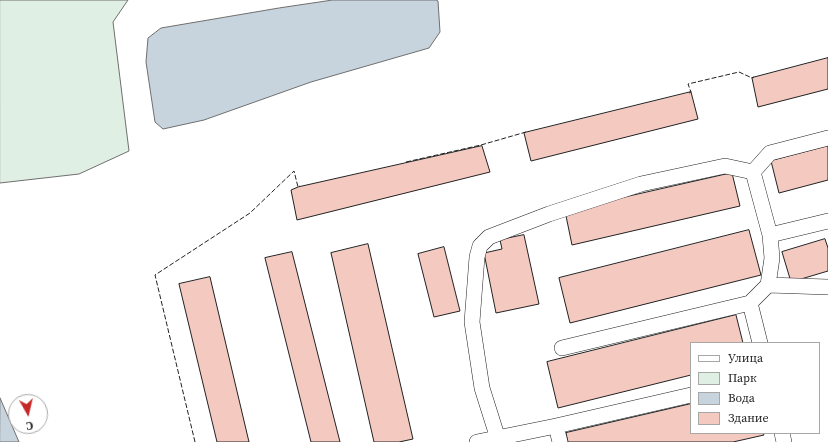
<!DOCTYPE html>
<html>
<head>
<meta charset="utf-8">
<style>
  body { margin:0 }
  #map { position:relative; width:828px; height:442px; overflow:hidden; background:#fff; font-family:"Source Serif 4",serif }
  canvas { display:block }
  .legend { position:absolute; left:690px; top:342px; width:130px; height:92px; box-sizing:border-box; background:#fff; border:1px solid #a7a7a7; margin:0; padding:5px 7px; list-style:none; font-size:12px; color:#222 }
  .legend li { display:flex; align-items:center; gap:8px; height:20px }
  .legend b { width:20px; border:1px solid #a7a7a7 }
  .north { position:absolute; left:8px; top:394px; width:40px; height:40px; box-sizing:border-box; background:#fff; border:1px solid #a7a7a7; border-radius:50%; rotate:172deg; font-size:11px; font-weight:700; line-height:16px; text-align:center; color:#222 }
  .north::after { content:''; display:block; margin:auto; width:14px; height:18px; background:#c62828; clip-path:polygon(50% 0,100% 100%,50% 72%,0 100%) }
</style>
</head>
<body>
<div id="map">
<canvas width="828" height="442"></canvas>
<ul class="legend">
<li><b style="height:5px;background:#fff"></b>Улица</li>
<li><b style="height:11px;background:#e0efe3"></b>Парк</li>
<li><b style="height:11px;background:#c7d3dd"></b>Вода</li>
<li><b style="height:11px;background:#f3c9c0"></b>Здание</li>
</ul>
<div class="north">С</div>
</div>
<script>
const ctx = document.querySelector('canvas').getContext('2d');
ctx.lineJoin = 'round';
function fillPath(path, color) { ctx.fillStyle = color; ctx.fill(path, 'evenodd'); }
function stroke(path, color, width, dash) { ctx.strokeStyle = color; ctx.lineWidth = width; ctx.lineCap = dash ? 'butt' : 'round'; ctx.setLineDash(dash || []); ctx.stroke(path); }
const green = new Path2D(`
  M0,0h128l-15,22 16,129 -50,23 -79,9z`);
fillPath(green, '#e0efe3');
stroke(green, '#6f6f6f', 1);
const water = new Path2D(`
  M333,0h103l2,1 2,31 -11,16 -118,34 -107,38 -41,9 -8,-7 -9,-60 2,-24 13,-10 118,-20z
  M0,398l19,44h-19z`);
fillPath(water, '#c7d3dd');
stroke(water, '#6f6f6f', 1);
const building = new Path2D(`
  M828,58v31l-70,18 -6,-29z
  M691,92l7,27 -167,42 -7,-28z
  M482,146l8,26 -193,48 -6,-30 7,-3z
  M828,146v34l-49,13 -8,-32z
  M732,173l8,33 -168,39 -7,-34z
  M749,230l12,45 -191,48 -11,-45z
  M524,235l15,69 -43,9 -12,-60 18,-4 -2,-9z
  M825,239l3,9v23l-37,11 -9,-30z
  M368,244l45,195 -14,3h-25l-43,-189z
  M444,247l16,64 -26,6 -16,-63z
  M292,252l48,190h-29l-46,-184z
  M210,277l39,165h-32l-38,-158z
  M736,315l7,28h-52v32l-133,33 -11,-46z
  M691,404v29h72l1,2 -31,7h-165l-2,-9z`);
fillPath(building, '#f3c9c0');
stroke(building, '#222', 1);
const minor = new Path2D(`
  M770,235l58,-14
  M768,285l60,2
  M750,303l10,40
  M562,348l188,-45 18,-18 4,-27 -2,-23 -17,-63
  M782,433l2,9
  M477,442l79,-16
  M499,442l-17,-54 -10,-66 5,-65 3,-11 9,-9 60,-23 92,-30 84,-18 28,6 17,-19 58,-15
  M560,442l-4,-16 135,-31`);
stroke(minor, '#222', 16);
stroke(minor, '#fff', 15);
stroke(new Path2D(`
  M689,93l2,-1 -3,-8 51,-12 13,6 2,-1
  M406,162l75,-17 45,-13
  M195,442l-40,-167 95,-62 44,-42 4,16 2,-1`), '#222', 1, [5, 2]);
</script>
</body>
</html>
